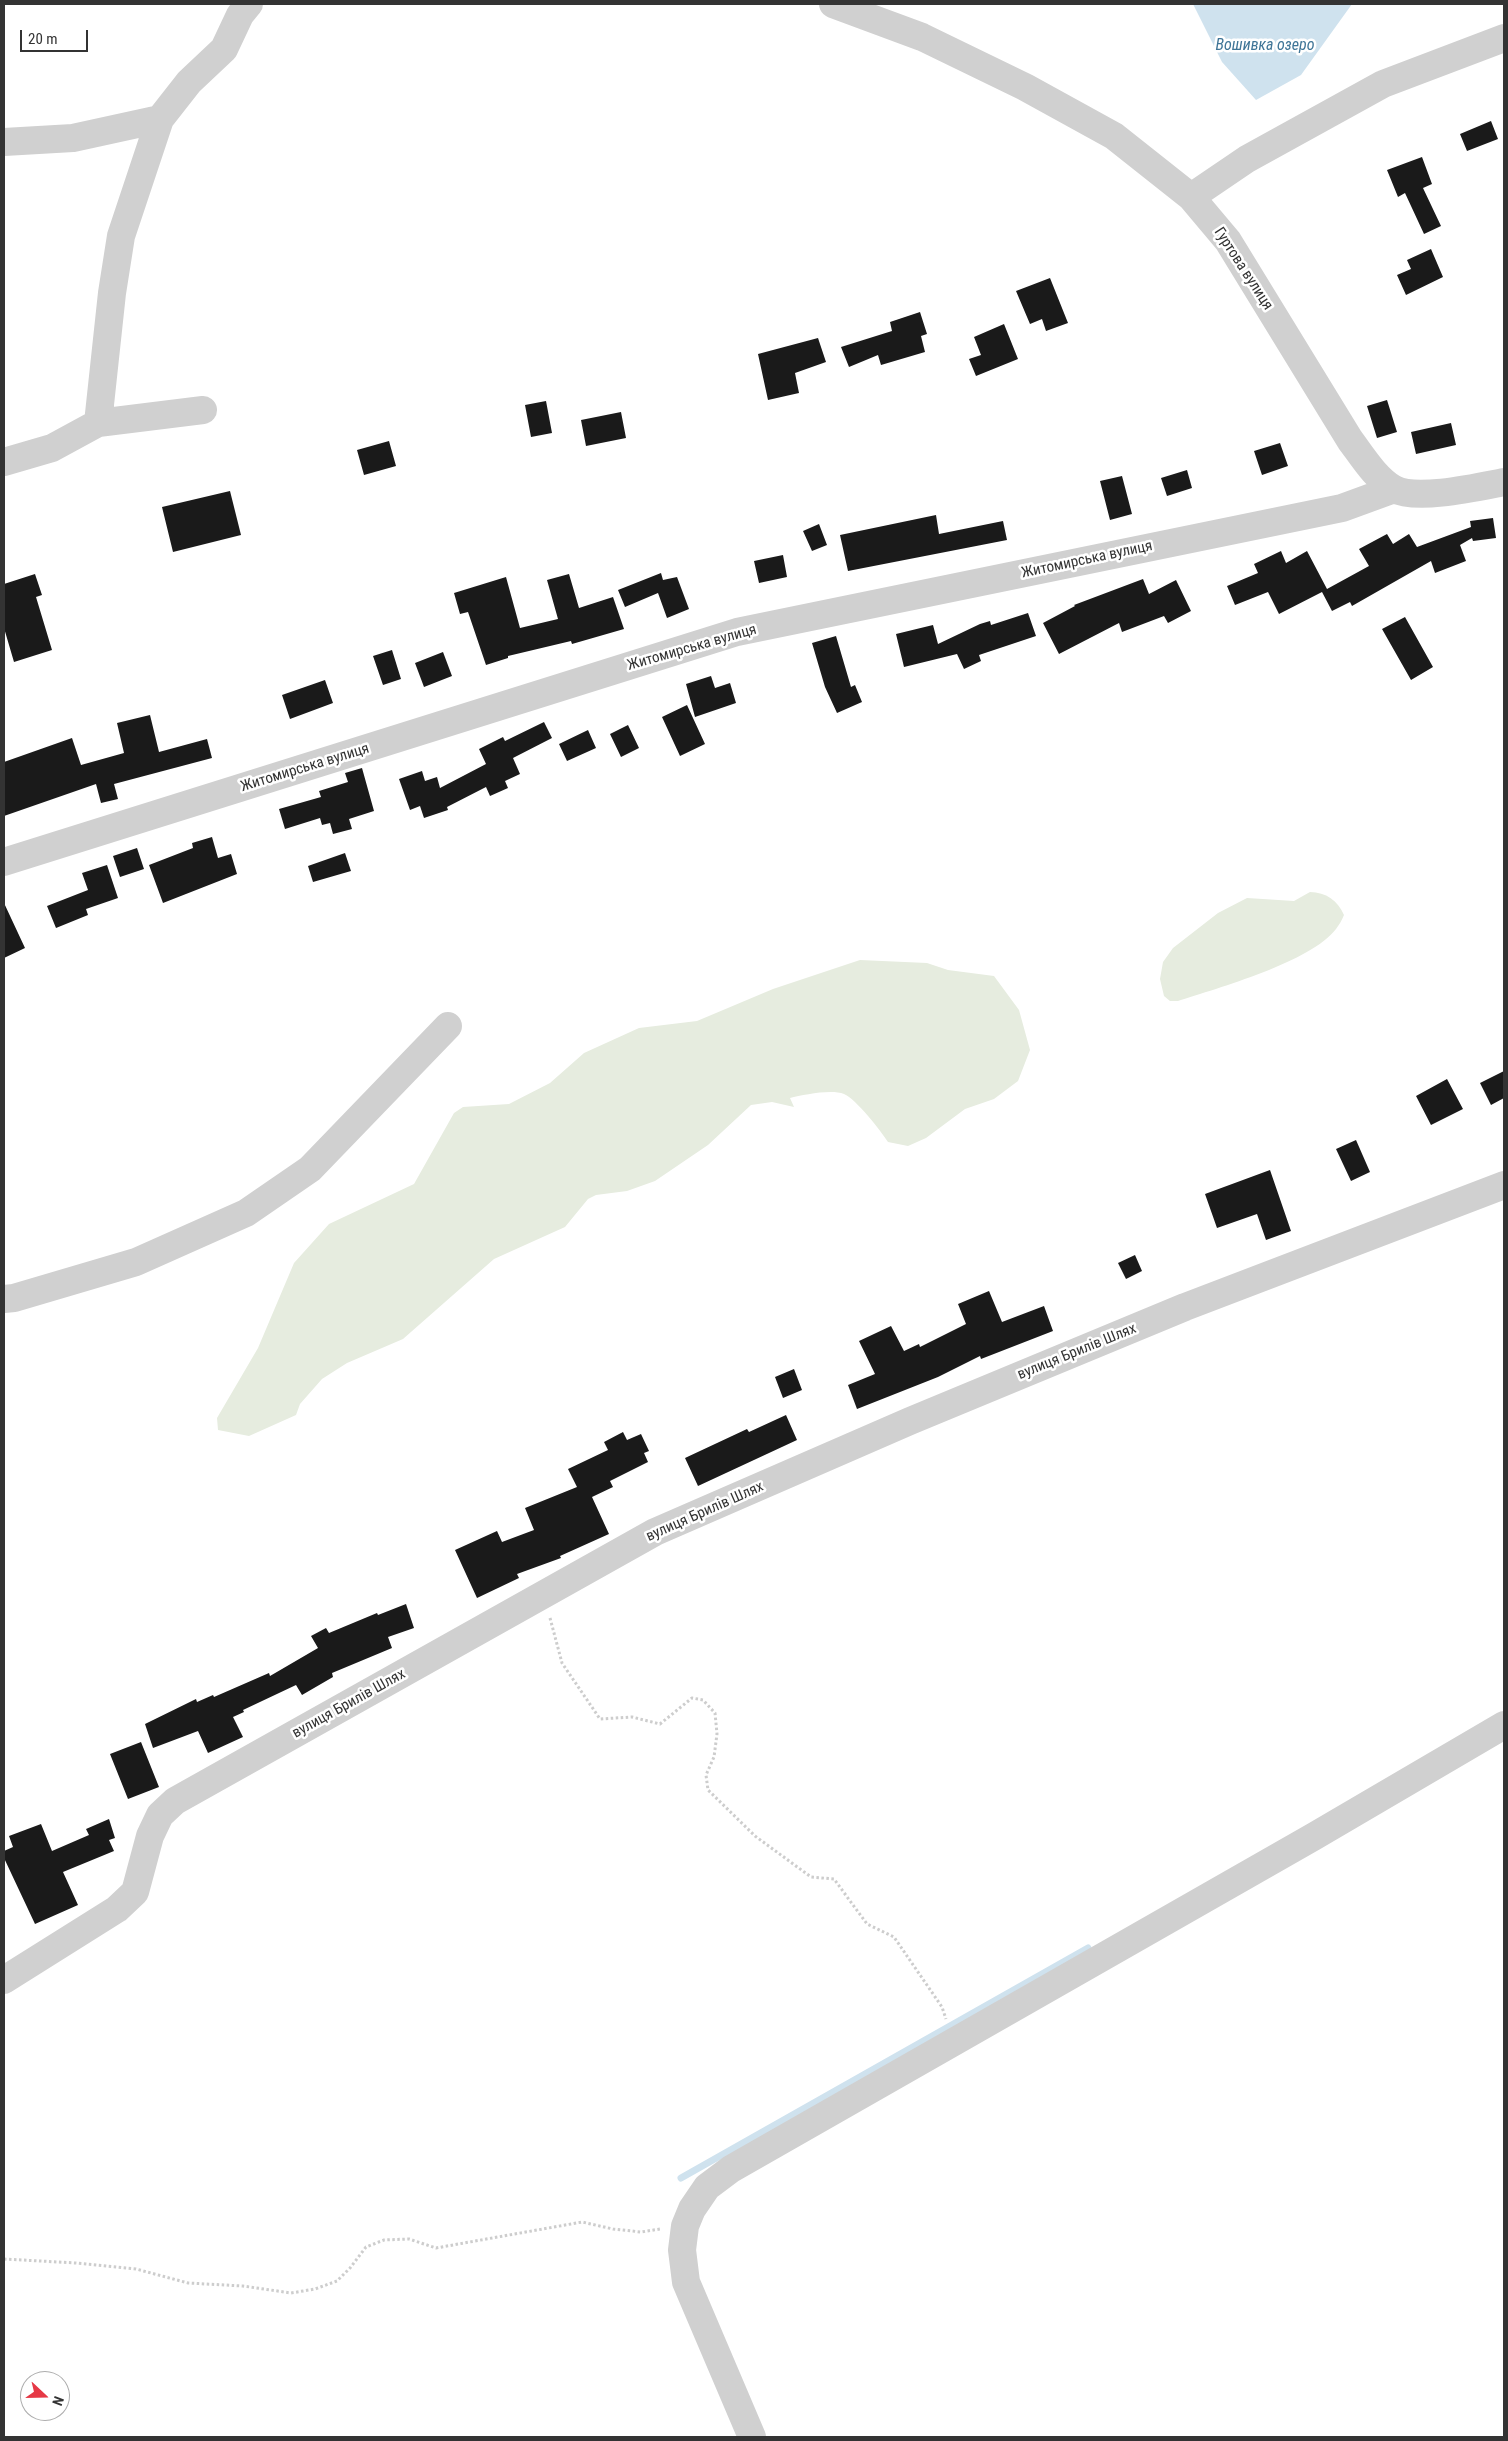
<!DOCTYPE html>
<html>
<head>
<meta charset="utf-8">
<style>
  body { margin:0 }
  #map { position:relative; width:1508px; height:2441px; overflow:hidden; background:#fff; font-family:"Roboto Condensed",sans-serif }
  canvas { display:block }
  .frame { position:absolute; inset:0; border:5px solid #333; pointer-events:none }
  .north { position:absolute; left:20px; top:2371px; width:50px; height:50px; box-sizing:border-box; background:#fff; border:1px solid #adadad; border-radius:50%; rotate:111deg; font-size:14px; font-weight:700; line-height:20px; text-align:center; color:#333 }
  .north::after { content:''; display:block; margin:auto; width:18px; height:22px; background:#e63946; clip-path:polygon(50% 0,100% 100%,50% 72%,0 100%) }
  .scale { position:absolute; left:20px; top:30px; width:68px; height:22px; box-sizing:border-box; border:2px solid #333; border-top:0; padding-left:6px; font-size:15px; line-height:18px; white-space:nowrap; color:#333; -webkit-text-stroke:4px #fff; paint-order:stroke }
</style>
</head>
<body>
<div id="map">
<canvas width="1508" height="2441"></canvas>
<div class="frame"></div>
<div class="north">N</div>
<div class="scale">20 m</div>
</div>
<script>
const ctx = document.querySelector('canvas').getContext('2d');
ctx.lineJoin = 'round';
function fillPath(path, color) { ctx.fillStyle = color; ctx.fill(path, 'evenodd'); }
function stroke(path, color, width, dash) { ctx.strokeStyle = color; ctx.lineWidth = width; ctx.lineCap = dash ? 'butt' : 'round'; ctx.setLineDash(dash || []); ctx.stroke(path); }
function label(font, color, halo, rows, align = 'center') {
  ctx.font = font + ' "Roboto Condensed",sans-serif'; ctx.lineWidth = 5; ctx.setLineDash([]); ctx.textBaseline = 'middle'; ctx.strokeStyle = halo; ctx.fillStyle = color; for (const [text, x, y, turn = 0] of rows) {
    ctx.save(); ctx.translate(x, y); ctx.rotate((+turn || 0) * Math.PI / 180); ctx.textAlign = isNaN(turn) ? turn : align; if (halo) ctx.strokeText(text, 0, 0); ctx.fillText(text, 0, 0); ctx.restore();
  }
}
fillPath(new Path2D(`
  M1310,892c16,0 28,9 34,23 -2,5 -5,10 -8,14 -25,33 -118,59 -158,72h-8l-6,-5 -4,-17 3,-17 10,-14 45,-35 29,-15 47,3z
  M860,960l67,3 21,7 46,6 25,34 11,40 -12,31 -24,18 -29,10 -39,29 -18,8 -20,-4c-7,-11 -32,-43 -44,-48 -13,-5 -41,1 -54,4l4,9 -22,-5 -21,3 -43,40 -53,36 -28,10 -31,4 -8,4 -23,28 -71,32 -91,80 -56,24 -25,16 -22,25 -4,11 -47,21 -31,-6 -1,-12 41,-70 36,-85 35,-39 85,-40 40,-71 9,-6 46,-3 41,-21 34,-30 55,-25 58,-7 76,-32z`), '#e6ecdf');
fillPath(new Path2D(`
  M1193,4h159l-51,71 -45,25 -34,-38z`), '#cfe2ee');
stroke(new Path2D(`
  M681,2178l407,-230`), '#cfe2ee', 7);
fillPath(new Path2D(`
  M1491,121l7,18 -31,12 -7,-17z
  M1422,157l10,27 -9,4 18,38 -17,8 -19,-41 -7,4 -11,-27z
  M1431,249l12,28 -37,18 -9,-20 14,-6 -4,-9z
  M1050,278l18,45 -22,8 -4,-12 -12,5 -14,-33z
  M920,312l7,22 -6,2 4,16 -44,13 -3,-10 -29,12 -8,-20 51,-16 -2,-9z
  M1004,324l14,35 -42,17 -7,-17 12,-4 -7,-18z
  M818,338l8,24 -31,11 4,20 -31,7 -10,-46z
  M1387,400l10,32 -20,6 -10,-32z
  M546,401l6,32 -21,4 -6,-32z
  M621,412l5,26 -40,8 -5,-26z
  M1451,423l5,22 -40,9 -5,-22z
  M389,441l7,25 -32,9 -7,-25z
  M1280,443l8,23 -26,9 -8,-24z
  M1187,470l5,18 -25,8 -6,-18z
  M1122,476l10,38 -22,6 -10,-39z
  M230,491l11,44 -68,17 -11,-45z
  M936,515l3,19 64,-13 4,19 -159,31 -8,-36z
  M1493,518l3,20 -23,3 -1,-3 -12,7 6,16 -31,12 -4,-12 -79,45 -2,-4 -18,9 -10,-19 -43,22 -11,-22 -33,13 -8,-19 31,-13 -4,-9 27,-13 5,12 21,-12 20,38 42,-23 -10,-17 28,-15 6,10 16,-10 8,13 54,-20 -1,-6z
  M819,524l8,21 -15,6 -9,-20z
  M783,555l4,22 -28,6 -5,-22z
  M661,573l2,7 14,-3 12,32 -22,9 -9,-25 -33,14 -7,-17z
  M35,574l7,21 -6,2 16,53 -38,12 -10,-34v-44z
  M569,574l10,34 34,-11 11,32 -52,15 -1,-3 -63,15v2l-22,7 -18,-53 -8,2 -6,-21 52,-16 14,51 38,-9 -11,-39z
  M1143,579l6,15 27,-14 15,31 -23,12 -4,-7 -42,16 -3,-9 -60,31 -16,-31 32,-17 -1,-1z
  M1028,613l8,23 -57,19 2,6 -17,8 -7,-15 -53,13 -8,-33 37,-9 5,19 42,-20 10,-3 1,4z
  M1405,617l28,50 -22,13 -29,-51z
  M836,636l15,51 4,-2 7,17 -25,11 -12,-26 -13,-44z
  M392,650l9,29 -18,6 -10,-29z
  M443,652l9,24 -28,11 -9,-24z
  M711,676l4,12 15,-5 6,20 -41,14 -9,-33z
  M325,680l8,23 -43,16 -8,-24z
  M687,705l18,39 -25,12 -18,-39z
  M150,715l9,37 48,-13 5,19 -98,26 4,15 -17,4 -5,-19 -92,32v-54l68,-24 9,27 43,-12 -7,-30z
  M544,722l8,16 -39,20 7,16 -15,7 3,7 -18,8 -4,-9 -39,20 1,3 -24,8 -4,-12 -10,4 -11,-31 23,-8 3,10 12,-4 3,11 46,-24 -7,-15 24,-12 2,4z
  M628,725l11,23 -18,9 -11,-23z
  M588,730l8,18 -29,13 -8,-17z
  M362,768l12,43 -25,8 3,10 -19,5 -3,-11 -8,2 -2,-7 -35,11 -6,-20 42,-12 -2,-6 29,-9 -3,-9z
  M212,837l6,21 13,-4 6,20 -74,29 -14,-38 44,-17 -1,-5z
  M137,848l7,21 -24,8 -7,-21z
  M345,853l6,18 -38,11 -5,-16z
  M107,865l11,33 -32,11 2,6 -32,13 -9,-22 41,-16 -6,-17z
  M4,903l21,45 -21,10z
  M1504,1071v27l-13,7 -11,-22z
  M1447,1079l16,30 -32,16 -15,-29z
  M1356,1140l14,32 -19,9 -15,-32z
  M1270,1170l21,61 -25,9 -9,-26 -40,14 -12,-34z
  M1135,1255l7,16 -16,8 -8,-16z
  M989,1291l13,31 42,-16 9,25 -72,28 -1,-3 -42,21 -81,32 -9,-24 27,-11 -16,-33 32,-15 13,25 15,-7 1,3 46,-23 -8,-20z
  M794,1369l8,21 -19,8 -8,-21z
  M786,1415l11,25 -99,46 -13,-28 62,-29 2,3z
  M623,1432l4,8 14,-6 8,17 -5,2 4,9 -38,19 3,6 -21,10 17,37 -49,22 1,2 -44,16 2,4 -42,20 -22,-48 42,-19 5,11 32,-12 -9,-22 52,-21 -9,-18 40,-19 -4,-8z
  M406,1604l8,24 -26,9 4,11 -60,25 1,4 -31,18 -6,-10 -53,25 1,2 -11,5 10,20 -35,16 -10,-22 -45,17 -8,-24 51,-25 1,3 16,-7 1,2 55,-24 1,3 48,-28 -7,-12 15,-8 3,5 48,-20 1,2z
  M141,1742l18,45 -31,12 -18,-45z
  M109,1819l6,19 -6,2 5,11 -51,21 15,33 -43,19 -31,-66v-7l9,-4 -4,-11 32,-12 11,27 37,-16 -3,-6z`), '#1a1a1a');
stroke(new Path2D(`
  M550,1618l12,45 38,56 32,-2 28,7 32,-26 11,2 12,13 2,21 -3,23 -8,18 2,15 47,46 56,41 23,2 33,45 27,13 48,70 4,12
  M4,2259l72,4 60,6 52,14 55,3 48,7 24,-4 22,-8 13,-13 16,-21 18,-7 25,-1 27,9 146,-26 31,7 28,3 19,-3`), '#cdcdcd', 3, [2.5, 2.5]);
stroke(new Path2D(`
  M833,4l89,33 103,50 89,49 77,61 37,44 122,199c12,16 26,39 44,49 23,12 84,-2 110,-7
  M4,142l69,-4 87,-19
  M1191,197l56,-38 136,-75 121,-46
  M98,423l14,-130 9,-57 39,-117 29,-37 35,-33 16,-34 9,-11
  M4,462l48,-14 46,-25 105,-13
  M4,862l733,-230 605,-124 52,-19
  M4,1299l10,-1 122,-36 110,-49 64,-44 138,-143
  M4,1980l113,-71 18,-17 15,-56 10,-21 15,-14 480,-269 255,-111 275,-114 319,-122
  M752,2437l-66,-155 -4,-32 3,-24 7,-17 15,-22 24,-18 582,-332 191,-112`), '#d0d0d0', 28);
label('15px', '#333', '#fff', [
  ["Гуртова вулиця",1243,269,57],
  ["Житомирська вулиця",1087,560,-12],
  ["Житомирська вулиця",692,648,-16],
  ["Житомирська вулиця",305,768,-17],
  ["вулиця Брилів Шлях",1077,1352,-22],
  ["вулиця Брилів Шлях",705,1512,-24],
  ["вулиця Брилів Шлях",349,1704,-29]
]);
label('italic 16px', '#3f7597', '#fff', [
  ["Вошивка озеро",1265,46]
]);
</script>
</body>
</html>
